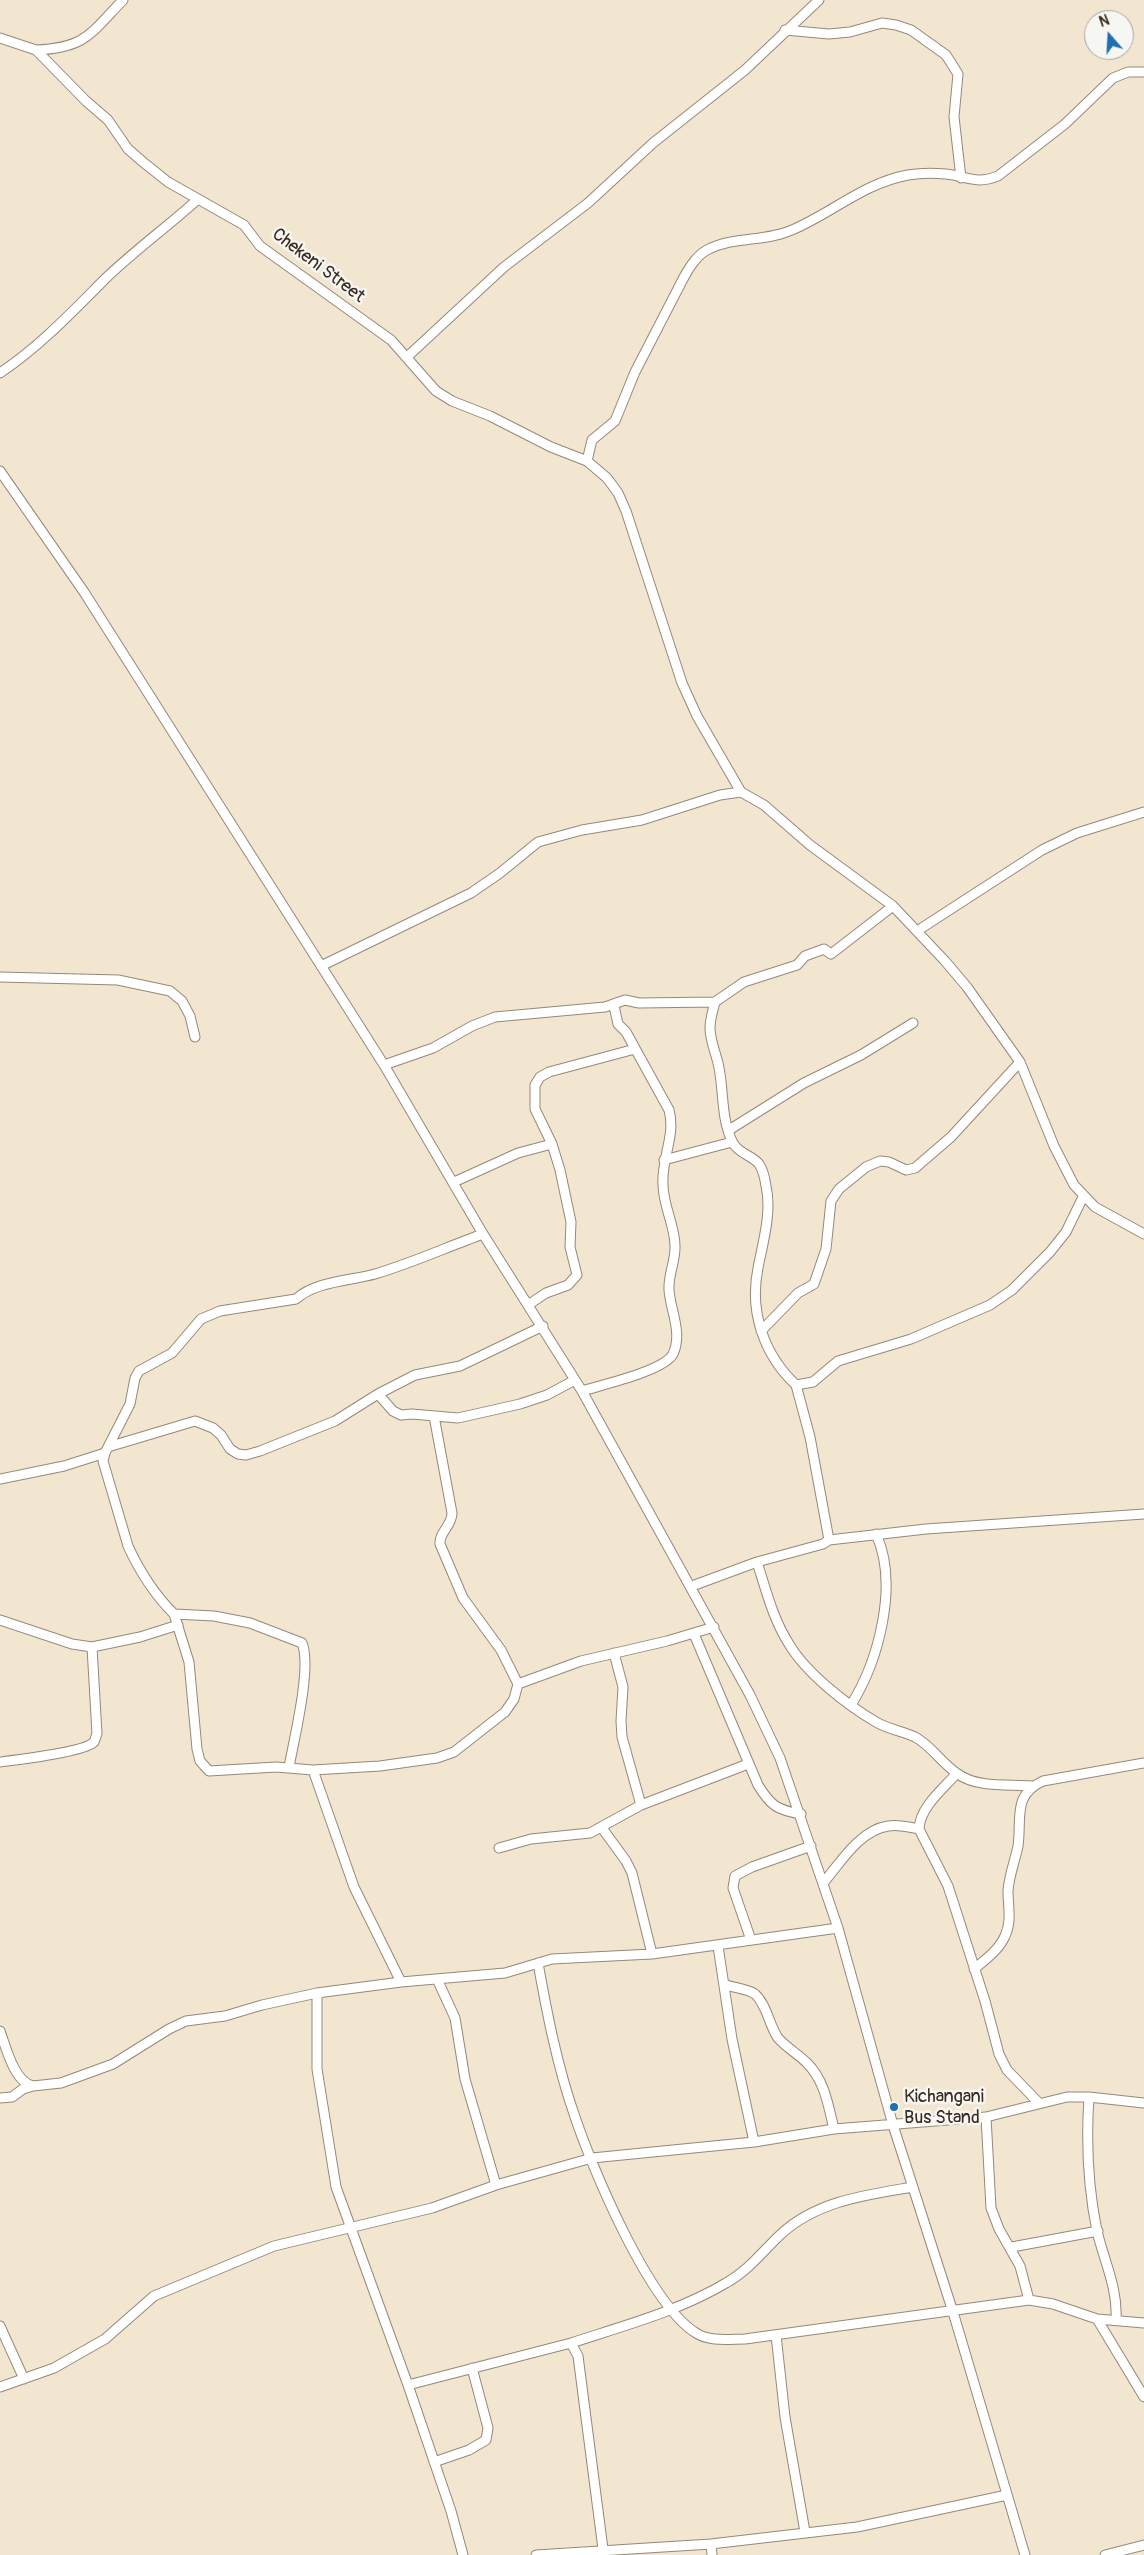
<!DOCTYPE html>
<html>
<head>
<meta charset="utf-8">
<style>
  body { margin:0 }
  #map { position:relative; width:1144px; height:2555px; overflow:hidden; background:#f2e6d1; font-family:Pangolin,sans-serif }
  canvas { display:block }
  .north { position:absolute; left:1084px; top:10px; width:50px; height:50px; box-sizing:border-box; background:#f6f6f2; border:1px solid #aba49d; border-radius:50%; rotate:341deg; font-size:14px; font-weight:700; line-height:20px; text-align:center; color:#3b2a1e }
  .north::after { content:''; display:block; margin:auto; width:18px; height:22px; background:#1f6fb2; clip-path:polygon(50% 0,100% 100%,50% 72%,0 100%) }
</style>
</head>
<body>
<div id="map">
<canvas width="1144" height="2555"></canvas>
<div class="north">N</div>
</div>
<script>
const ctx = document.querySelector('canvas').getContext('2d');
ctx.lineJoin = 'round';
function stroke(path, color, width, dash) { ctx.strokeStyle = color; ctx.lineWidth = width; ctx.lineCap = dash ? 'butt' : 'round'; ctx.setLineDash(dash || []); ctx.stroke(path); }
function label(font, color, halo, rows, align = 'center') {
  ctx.font = font + ' Pangolin,sans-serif'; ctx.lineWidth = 5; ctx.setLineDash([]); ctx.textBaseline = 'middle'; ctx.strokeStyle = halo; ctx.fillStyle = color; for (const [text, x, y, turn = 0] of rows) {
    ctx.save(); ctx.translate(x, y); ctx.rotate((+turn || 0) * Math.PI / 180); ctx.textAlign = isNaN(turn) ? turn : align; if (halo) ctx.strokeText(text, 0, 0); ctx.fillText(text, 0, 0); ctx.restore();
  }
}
const minor = new Path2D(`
  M785,30l44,4 21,-2 32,-9 14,2 15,5 35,25 12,19 -4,43 7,61
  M0,38l36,12 50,51 22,19 20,29 15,13 25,20 76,43 16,21 131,94 45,51 16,10 38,15 61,31 36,14 20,17 11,15 8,18 56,172 15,33 44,76
  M36,50c50,-2 55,-17 87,-50
  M407,357l97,-90 84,-64 65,-60 92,-73 74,-70
  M0,373c40,-27 71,-60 105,-94 29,-28 62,-52 92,-79
  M587,461l5,-21 23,-19 20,-49 48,-93c6,-11 13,-23 24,-29 26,-14 58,-8 85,-20 40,-17 72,-47 116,-55 12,-2 26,-2 38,-1 21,2 29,11 52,2l67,-52 48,-46 15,-6h16
  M0,471l84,121 300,473 99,169 99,157 168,304 30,63 58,170 55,197 60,187 72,243
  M917,931l125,-81 35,-17 67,-21
  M321,966l150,-73 29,-20 38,-31 44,-12 60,-10 78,-25 21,-3 23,13 46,40 83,61 52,55 22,26 53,75 34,84 20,39 21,22 49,27
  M0,977l118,3 52,11 12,10 8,15 5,21
  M715,1002c-2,8 -5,17 -5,26 0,14 7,27 9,40 5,25 2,52 14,75 6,11 19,12 26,21 4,6 6,15 7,22 6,26 -3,56 -8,82 -9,44 6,87 38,117l17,-3 25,-21 73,-22 79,-34 22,-15 38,-38 16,-20 17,-35
  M384,1065l49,-17 39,-22 23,-9 110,-10 20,-7 14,3 76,-1 29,-20 53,-17 8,-9 19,-7 7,5 62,-48
  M729,1130l75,-47 57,-28 52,-32
  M664,1160l68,-18
  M454,1182l64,-29 34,-9
  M528,1305l18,-12 22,-8 9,-10 -7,-28 1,-25 -11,-52 -8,-26 -17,-35v-24l5,-8 9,-5 86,-23
  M761,1331l37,-38 16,-9 12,-35 5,-48 8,-12 27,-22 14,-6 9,1 17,8 9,-2 36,-31 69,-75
  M582,1391c19,-6 82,-20 91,-37 10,-21 -3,-45 -4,-64 -1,-14 6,-28 6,-42 1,-20 -12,-42 -12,-63 -2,-27 13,-49 6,-75l-43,-78 -8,-8 -4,-18
  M378,1394l15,17 8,4 11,-1 46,4 62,-14 27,-9 28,-15
  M108,1447l87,-26 18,7 8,7 9,14 8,5 8,1 14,-4 75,-30 43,-27 37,-19 45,-9 83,-40
  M0,1479l64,-13 41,-13
  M829,1540l97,-11 218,-15
  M757,1562c9,28 16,57 32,82 17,29 58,61 87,78 12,7 26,9 39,15 17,9 27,27 43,37 19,14 51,10 74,12
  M692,1586l65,-24 66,-18 6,-4 -19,-103 -14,-52
  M174,1614l15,48 8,87 3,12 9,10 67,-4 37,3 67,-4 57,-8 17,-6 51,-40 9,-13 4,-15 -17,-34 -38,-52 -23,-54c-1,-12 12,-18 12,-31l-18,-97
  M0,1620l72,24 20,3 48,-10 38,-12
  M694,1634l64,151c13,21 19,25 43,29
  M614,1653l9,34 -2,34 1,16 19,68
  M518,1684l63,-23 86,-20 47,-14
  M851,1705c28,-45 48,-121 25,-171
  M0,1762c16,-2 85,-10 94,-20 1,-2 2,-6 3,-8l-5,-87
  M289,1767c5,-28 23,-100 13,-124l-52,-20 -36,-7 -40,-2c-18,-18 -35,-44 -46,-68l-25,-85 2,-8 25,-49 5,-26 4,-7 33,-18 29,-34 19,-8 76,-12c20,-18 54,-18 79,-25 37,-11 72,-27 108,-40
  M313,1770l41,117 47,95
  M956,1774c-13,15 -36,33 -37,55l29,57 37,115 14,53 8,16 31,32
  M602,1828l24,33 6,12 20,81
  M499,1848l32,-9 59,-6 51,-28 107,-41
  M824,1882c16,-19 36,-52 64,-56 10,-2 21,1 31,3
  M751,1940l-18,-52 2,-12 17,-9 59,-21
  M718,1946l14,93 22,103
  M538,1963c9,50 19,102 36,151 18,54 75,190 122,219 14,9 33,6 49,6l284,-39 24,4 44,15 47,4
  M974,1969c11,-9 25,-19 31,-33 7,-15 3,-29 3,-45 1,-16 7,-30 10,-45 4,-28 -6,-51 25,-65l101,-18
  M437,1979l18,39 10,61 31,106
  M726,1985c9,3 22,4 29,9 12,11 14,31 23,44 9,10 20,16 29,25 18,18 21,42 27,66
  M317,1993v76l19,118 72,198 43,126 12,44
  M0,2031c6,16 14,51 33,55
  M1089,2097c-3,44 -1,90 8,134 7,30 21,57 19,89
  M0,2098l12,-1 11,-8 10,-3 28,-3 52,-19 56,-35 17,-8 39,-5 37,-11 55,-12 84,-11 104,-9 47,-14 100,-5 186,-26
  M986,2117l5,91 8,21 21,37 9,34
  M1012,2247l86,-16
  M1097,2319l47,78
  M0,2326l24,53
  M776,2335l9,82 20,115
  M571,2343c52,-17 108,-32 155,-60 22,-12 36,-31 54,-48 36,-34 86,-40 133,-48
  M408,2385l163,-42 7,13 25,193
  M0,2387l54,-19 51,-29 49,-43 120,-50 158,-38 64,-23 96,-27 162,-16 80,-13 152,-12 81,-20h22l55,6
  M434,2462l35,-12 17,-10 2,-12 -16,-60
  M711,2544l1,11
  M536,2555l175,-11 146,-17 150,-32
  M1105,2555l39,-10`);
stroke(minor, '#968878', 11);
stroke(minor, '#fff', 9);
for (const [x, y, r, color] of [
  [894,2107,5,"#1f6fb2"]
]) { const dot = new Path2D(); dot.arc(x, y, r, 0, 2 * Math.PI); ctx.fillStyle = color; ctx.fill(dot); stroke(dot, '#f6f6f2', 2); }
label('18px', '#3b2a1e', '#f6f6f2', [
  ["Chekeni Street",318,266,37]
]);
label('18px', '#3b2a1e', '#f6f6f2', [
  ["Kichangani",904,2097],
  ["Bus Stand",904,2118]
], 'left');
</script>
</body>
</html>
